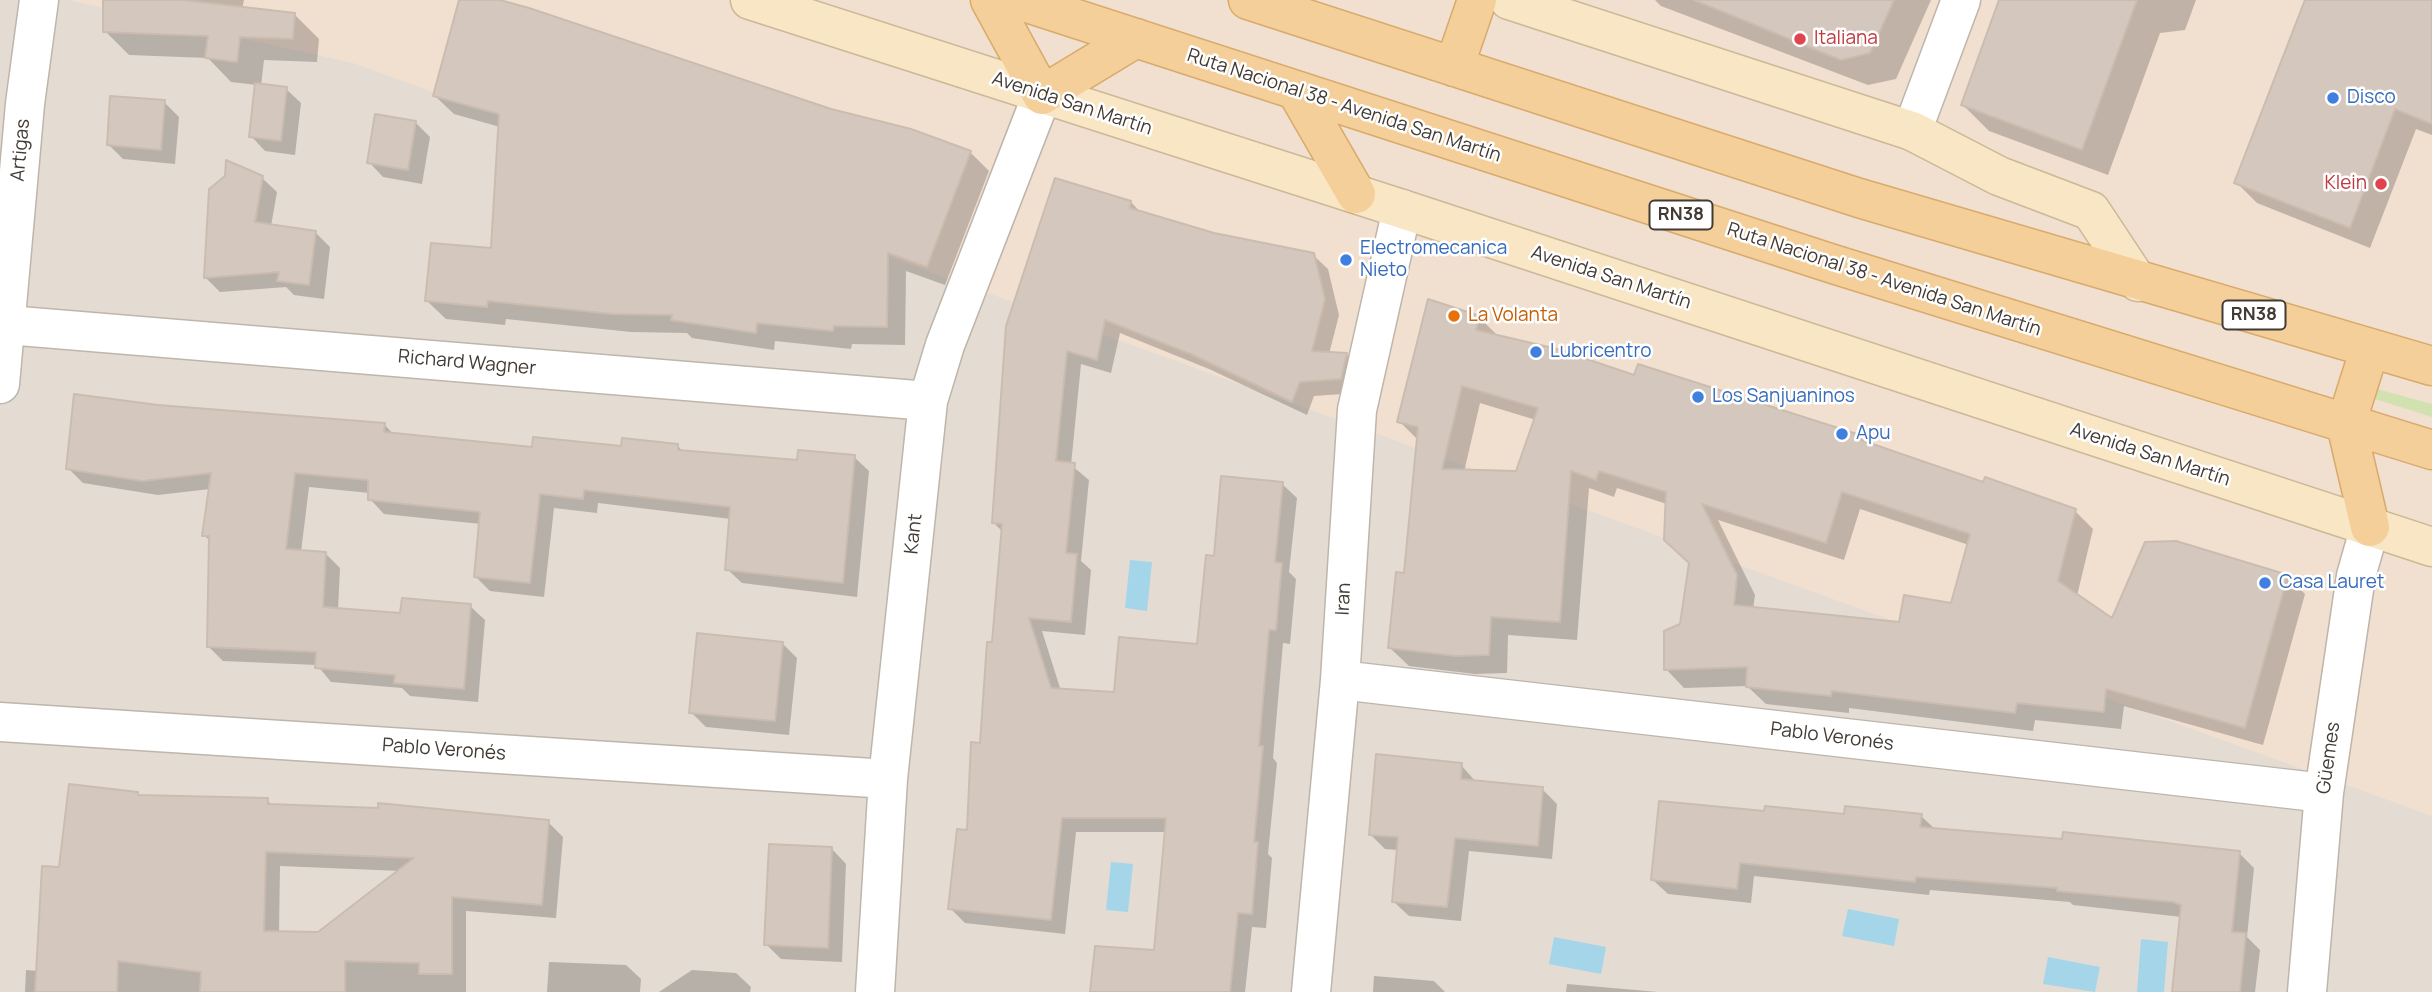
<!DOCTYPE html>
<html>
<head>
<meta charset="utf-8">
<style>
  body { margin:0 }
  canvas { display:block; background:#f0ebe4 }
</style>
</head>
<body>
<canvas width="2432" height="992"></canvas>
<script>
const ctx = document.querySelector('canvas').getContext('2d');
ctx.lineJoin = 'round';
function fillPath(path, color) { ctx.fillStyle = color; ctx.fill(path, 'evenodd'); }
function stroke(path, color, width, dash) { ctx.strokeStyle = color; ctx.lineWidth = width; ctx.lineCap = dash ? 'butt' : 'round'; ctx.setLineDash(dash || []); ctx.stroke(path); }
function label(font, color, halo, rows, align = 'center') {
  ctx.font = font + ' Manrope,sans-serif'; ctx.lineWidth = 5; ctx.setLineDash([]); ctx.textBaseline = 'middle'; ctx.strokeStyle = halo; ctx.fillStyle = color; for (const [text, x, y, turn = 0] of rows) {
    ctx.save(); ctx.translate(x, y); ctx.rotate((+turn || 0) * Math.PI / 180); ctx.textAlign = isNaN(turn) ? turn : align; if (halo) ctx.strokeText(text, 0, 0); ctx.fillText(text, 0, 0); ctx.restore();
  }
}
fillPath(new Path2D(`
  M0,0h2432v992h-2432z`), '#e4dcd3');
fillPath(new Path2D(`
  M68,0h2364v816l-2079,-753z`), '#f1dfd0');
fillPath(new Path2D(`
  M2373,388l59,16v13l-60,-19z`), '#d1e1b0');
fillPath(new Path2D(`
  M1130,560l22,2 -5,49 -22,-3z
  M1111,862l22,2 -5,48 -22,-2z
  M1848,909l51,10 -5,27 -52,-10z
  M1554,937l52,10 -5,27 -52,-10z
  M2141,939l27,3 -4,50h-27z
  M2048,957l52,10 -5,25 -52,-8z`), '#a5d5e9');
fillPath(new Path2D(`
  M105,0h139l-2,9 53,6 24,24 -2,23 -53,-2 -3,26 25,3 15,14 -6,52 -30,-4 -14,-15 6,-51 -26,-3 -23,-24 -79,-3 -24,-24z
  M461,0h33l337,111 139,41 19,19 -44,114 -39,-14 -1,74 -53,-1 -1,5 -76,-8 -1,9 -82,-12 -5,-5 -56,-1 -125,-13 -1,6 -59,-6 -19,-18 65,-51 8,-123 -46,-13 -19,-18z
  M1655,0h276l-35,79 -28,6 -207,-79z
  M2001,0h195l-11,30 -25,3 -52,142 -119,-44 -26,-26z
  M2306,0h126v135l-16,-6 -46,119 -113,-45 -21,-21z
  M164,102l15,15 -4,47 -52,-5 -14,-14z
  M415,122l15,15 -8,47 -39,-7 -14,-15z
  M262,178l15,14 -6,34 44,6 15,15 -6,52 -30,-4 -8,-8 -66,5 -15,-15z
  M1131,202l10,11 73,22 99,20 15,14 11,46 -10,39 18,1 14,14 -5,24 -42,3 -7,19 -98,-46 -89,-36 -9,40 -30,-9 -10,101 18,15 -8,81 10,9 -6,65 -43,-4 19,60 54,3 84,-48 16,-88 67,-74 15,14 -8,74 7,7 -6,65 -7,-1 -10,115 4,5 -9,91 4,4 -6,70 -14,-1 -7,65h-151l61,-40 12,-120h-91l-11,102 -100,-11 -15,-15 18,-76 26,-188 9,-112 -9,-9 14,-197z
  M1479,317l18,18 138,42 224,59 8,8 118,40 90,27 18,18 -16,67 36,25 174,-45 18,18 -42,151 -139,-39 -3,23 -86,-9 -2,11 -184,-23v5l-83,-9 -19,-18 -63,2 -18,-19 16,-43 9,-62 -24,-60 -50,-16 -3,9 -25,-9 -12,152 -69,-5 -1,38 -32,1 -66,-8 -19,-18 15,-73 12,-136 -18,-18zM1480,403l56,17 -18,53 -54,-1zM1860,509l109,36 -16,60 -52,19 -148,-15 2,-14 -37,-75 126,40z
  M158,407l226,17 10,11 139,14 145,-3 6,7 115,9 55,-5 15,14 -12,126 -115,-14 -15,-14 4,-50 -133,-16 -1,10 -43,-5 -10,89 -54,-6 -15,-15 6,-52 -97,-10 -14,-15v-6l-61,-6 -8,65 24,1 15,15 -2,42 64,5 68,-9 15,14 -7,82 -68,-6 -8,-8 -71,-6 -14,-17 -94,-4 -14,-14 2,-105 -7,-7 6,-46 -52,6 -75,-12 -15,-15z
  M782,643l15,15 -8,77 -83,-8 -15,-15z
  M1461,765l15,17 66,7 15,15 -5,55 -83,-8 -8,70 -52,-5 -15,-14 4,-52 -13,-1 -15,-15z
  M137,793l4,4 126,3 6,6 275,16 15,15 -7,81 -90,-7v81h-441l1,-22 12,1 23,-102zM280,866l121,5 -82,63 -40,-1z
  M1766,813l155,3 15,14 303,23 15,15 -7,69 13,13 -5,42h-82l9,-75 -109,-12 -3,-3 -140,-12 -1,5 -175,-19 -3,27 -83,-9 -15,-14z
  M832,849l14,15 -4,98 -61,-3 -15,-15z
  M549,962l77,3 15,14 -1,13h-93z
  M692,970l44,3 15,14 -1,5h-91z
  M1374,976l60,5 11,11h-72z
  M1567,984l91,8h-92z`), '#0003');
const building = new Path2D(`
  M103,0h80l112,13 -2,26 -53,-2 -3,25 -32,-4 3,-22 -105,-4z
  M459,0h41l29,8 302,101 80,20 60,22 -44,116 -39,-14 -1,74 -53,-1 -1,5 -76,-8 -1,10 -85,-13 1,-5 -60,-1 -124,-13 -1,6 -62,-6 6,-58 60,5 8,-134 -66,-18z
  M1694,0h200l-24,53 -29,7z
  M1999,0h138l-55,150 -121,-45z
  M2305,0h127v124l-37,-15 -45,119 -116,-45z
  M255,83l32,4 -6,54 -32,-4z
  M110,96l55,4 -4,50 -54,-5z
  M375,114l41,7 -8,49 -41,-7z
  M226,160l37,16 -8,46 61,9 -7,54 -32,-4 2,-9 -75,6 5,-89 16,-13z
  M1055,178l76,23 -1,7 84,25 100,20 11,46 -13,52 35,2 -6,26 -41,3 -8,20 -99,-47 -88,-35 -8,40 -30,-9 -11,110 19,2 -9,90 11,1 -6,68 -42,-4 22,70 63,4 5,-55 78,7 9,-89 8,1 7,-80 62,6 -8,80 7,1 -6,67h-7l-10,116h4l-9,96h4l-6,72 -14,-1 -8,79h-140l5,-46 59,4 12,-132h-104l-11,102 -103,-11 9,-80 10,1 4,-88 9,1 7,-101h5l10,-118 -10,-1 14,-197z
  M1428,299l52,17 -4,14 81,19 77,26 4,-11 222,71 -2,4 125,43 2,-5 91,32 -18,72 54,37 33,-76 31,-1 112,34 -43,153 -139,-39 -2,23 -87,-9 -2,10 -183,-22 -1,5 -85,-9 1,-20 -83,3v-39l16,-7 9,-61 -25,-23 2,-48 -67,-21 -3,9 -25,-9 -11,151 -69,-5 -2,38 -33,1 -68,-8 8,-76 8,1 14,-146 -21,-5zM1462,386l76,22 -22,63 -74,-2zM1842,492l128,42 -19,69 -47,-8 -5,27 -165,-17 3,-30 -35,-71 124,39z
  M74,394l84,11 227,18 -1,9 148,15 1,-10 88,9 1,-8 56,6v6l119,10 1,-10 57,5 -12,128 -118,-13 5,-63 -146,-17 -1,9 -43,-5 -10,89 -56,-6 6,-65 -112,-12v-20l-73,-7 -9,76 40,3 -3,55 77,6 2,-15 69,6 -7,85 -70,-6 1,-8 -80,-7 1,-16 -109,-5 2,-111h-7l9,-63 -69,8 -76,-12z
  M697,633l86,9 -8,79 -86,-8z
  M1376,754l86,9 -1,16 82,8 -5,59 -83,-8 -8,69 -55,-5 6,-65 -29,-2z
  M69,784l69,8v3l130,3v6l110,4v-5l171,17 -7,85 -90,-8v77h-33v-11l-74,-2v31h-145l1,-20 -83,-11 -1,31h-82l7,-126 17,1zM266,852l148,6 -96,74 -54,-1z
  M1659,801l105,10 1,-5 79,8 1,-8 77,8 -2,13 142,12 1,-7 177,19 -8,81 14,1 -6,59h-68l9,-87 -8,-3 -116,-11v-3l-141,-11 -1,5 -175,-19 -3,26 -86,-9z
  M769,844l63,3 -4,101 -64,-3z`);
fillPath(building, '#d4c8be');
stroke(building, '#cbbcaf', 2);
const street = new Path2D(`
  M1912,131l49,-131
  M7,325l921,76
  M0,384l25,-280 14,-104
  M1340,680l984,113
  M0,722l888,57
  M875,992l13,-213 40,-378 17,-56 97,-250
  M1311,992l29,-312 17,-270 45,-201
  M2307,992l17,-199 32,-217 14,-49`);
const secondary = new Path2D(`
  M750,0l652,209 1030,338
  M1509,0l403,131 87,45 92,35 47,71`);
const primary = new Path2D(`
  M990,0l52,95 94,-57
  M1018,0l815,264 599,186
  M1248,0l611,198 573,168
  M1454,67l23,-67
  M1296,90l60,104
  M2370,348l-24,76 24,103`);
stroke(street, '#beb5ab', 41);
stroke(secondary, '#ccb897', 41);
stroke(primary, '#d8aa6b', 41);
stroke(street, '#fff', 38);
stroke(secondary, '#f9e6c5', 38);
stroke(primary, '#f5cf99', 38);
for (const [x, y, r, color] of [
  [1800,39,7,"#e0444e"],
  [2333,98,7,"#3f7fe0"],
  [2381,184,7,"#e0444e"],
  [1346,260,7,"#3f7fe0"],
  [1454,316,7,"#e8710a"],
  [1536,352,7,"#3f7fe0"],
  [1698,397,7,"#3f7fe0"],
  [1842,434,7,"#3f7fe0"],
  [2265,583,7,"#3f7fe0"]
]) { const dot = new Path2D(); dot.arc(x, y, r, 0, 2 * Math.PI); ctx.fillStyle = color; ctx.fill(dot); stroke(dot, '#fff', 2.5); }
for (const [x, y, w] of [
  [1681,215,63],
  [2254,315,63]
]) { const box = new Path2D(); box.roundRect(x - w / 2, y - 14.5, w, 29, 5); ctx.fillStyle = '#fff'; ctx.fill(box); stroke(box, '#423b35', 2); }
label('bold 18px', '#423b35', null, [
  ["RN38",1681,215],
  ["RN38",2254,315]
]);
label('19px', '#be3a42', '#fff', [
  ["Italiana",1814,39],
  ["Klein",2367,184,"right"]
], 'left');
label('19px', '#366cbe', '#fff', [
  ["Disco",2347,98],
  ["Electromecanica",1360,249],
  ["Nieto",1360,271],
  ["Lubricentro",1550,352],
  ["Los Sanjuaninos",1712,397],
  ["Apu",1856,434],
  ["Casa Lauret",2279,583]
], 'left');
label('19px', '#423b35', '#fff', [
  ["Avenida San Martín",1072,104,18],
  ["Ruta Nacional 38 - Avenida San Martín",1344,106,18],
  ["Artigas",21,150,-85],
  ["Avenida San Martín",1611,278,18],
  ["Ruta Nacional 38 - Avenida San Martín",1884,280,18],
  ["Richard Wagner",467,363,5],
  ["Avenida San Martín",2150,455,18],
  ["Kant",914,534,-84],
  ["Iran",1344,599,-87],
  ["Pablo Veronés",1832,737,7],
  ["Pablo Veronés",444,750,4],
  ["Güemes",2329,758,-82]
]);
label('19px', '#c56008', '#fff', [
  ["La Volanta",1468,316]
], 'left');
</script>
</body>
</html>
